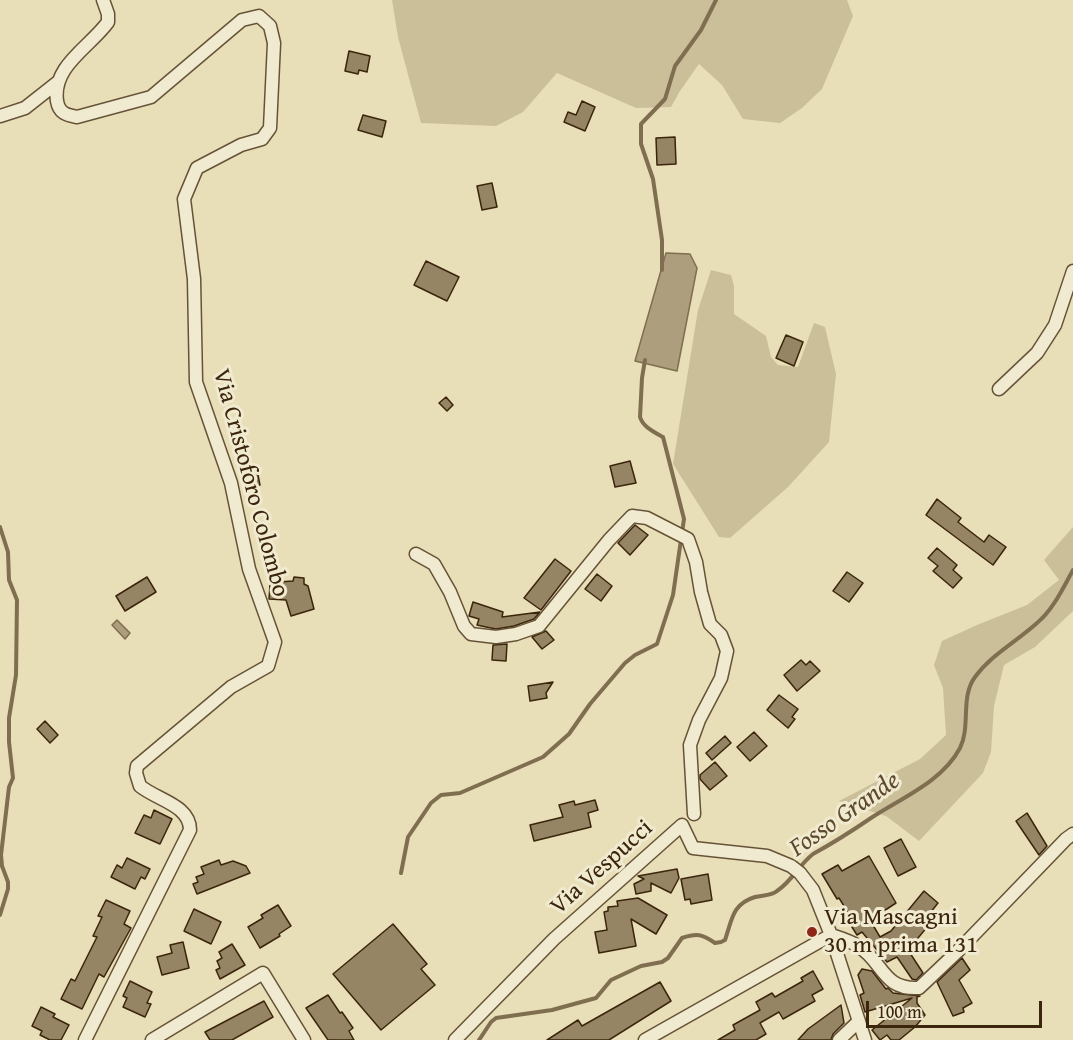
<!DOCTYPE html>
<html>
<head>
<meta charset="utf-8">
<style>
  body { margin:0 }
  #map { position:relative; width:1073px; height:1040px; overflow:hidden; background:#e8deb7; font-family:"Gentium Book Plus",serif }
  canvas { display:block }
  .scale { position:absolute; left:866px; top:1001px; width:176px; height:27px; box-sizing:border-box; border:3px solid #3b250c; border-top:0; padding-left:8px; font-size:18px; line-height:21px; white-space:nowrap; color:#3b250c; -webkit-text-stroke:4px #f0ead0; paint-order:stroke }
</style>
</head>
<body>
<div id="map">
<canvas width="1073" height="1040"></canvas>
<div class="scale">100 m</div>
</div>
<script>
const ctx = document.querySelector('canvas').getContext('2d');
ctx.lineJoin = 'round';
function fillPath(path, color) { ctx.fillStyle = color; ctx.fill(path, 'evenodd'); }
function stroke(path, color, width, dash) { ctx.strokeStyle = color; ctx.lineWidth = width; ctx.lineCap = dash ? 'butt' : 'round'; ctx.setLineDash(dash || []); ctx.stroke(path); }
function label(font, color, halo, rows, align = 'center') {
  ctx.font = font + ' "Gentium Book Plus",serif'; ctx.lineWidth = 6; ctx.setLineDash([]); ctx.textBaseline = 'middle'; ctx.strokeStyle = halo; ctx.fillStyle = color; for (const [text, x, y, turn = 0] of rows) {
    ctx.save(); ctx.translate(x, y); ctx.rotate((+turn || 0) * Math.PI / 180); ctx.textAlign = isNaN(turn) ? turn : align; if (halo) ctx.strokeText(text, 0, 0); ctx.fillText(text, 0, 0); ctx.restore();
  }
}
fillPath(new Path2D(`
  M392,0h455l6,16 -31,73 -20,19 -22,15 -37,-4 -21,-34 -23,-21 -19,27 -9,16 -35,1 -79,-35 -34,39 -27,14 -75,-3 -23,-86z
  M711,270l20,5 3,11v28l32,22 5,21 7,8 20,2 16,-44 11,4 11,47 -7,68 -41,45 -58,51 -11,-1 -46,-73 25,-154z
  M1073,527v84l-38,36 -31,18 -10,41 -3,46 -8,21 -64,68 -33,-25 -47,-15 81,-42 26,-24 -3,-47 -9,-23 8,-24 35,-16 50,-20 32,-25 -15,-20z`), '#cbbf9a');
const water = new Path2D(`
  M666,253l24,1 7,14 -20,103 -42,-10z
  M117,620l13,13 -5,6 -13,-14z`);
fillPath(water, '#ad9f7d');
stroke(water, '#7f6e50', 1.5);
stroke(new Path2D(`
  M662,270v-30l-9,-61 -12,-35v-20l24,-25 10,-33 26,-36 15,-30
  M0,527l8,25 1,28 8,20 -1,75 -7,43v24l4,36 -4,9 -8,68 1,11 6,16v7l-8,26
  M401,873l7,-36 23,-34 10,-8 19,-2 83,-36 26,-23 21,-30 35,-41 10,-8 22,-11 16,-49 11,-76 -21,-82c-9,-5 -20,-10 -23,-20l2,-39 3,-18
  M479,1040l12,-18 5,-4 56,-8 44,-12 15,-18 30,-14 21,-4 6,-4 14,-20c15,-5 20,-4 33,5l6,-1 4,-2c7,-20 7,-36 30,-43 8,-2 16,-1 22,-6 15,-10 22,-26 36,-37 20,-11 39,-23 58,-36 30,-20 71,-36 89,-70 11,-22 0,-51 15,-71 17,-23 41,-35 62,-54 16,-13 26,-35 36,-53`), '#7f6e50', 4);
const building = new Path2D(`
  M349,51l21,5 -3,16 -8,-2 -1,4 -13,-3z
  M582,101l13,6 -10,24 -21,-9 4,-10 8,3z
  M363,115l23,6 -4,16 -24,-7z
  M675,137l1,27 -19,1 -1,-27z
  M492,183l5,24 -15,3 -5,-24z
  M426,261l33,16 -12,24 -33,-16z
  M786,335l17,7 -9,24 -18,-8z
  M446,397l7,8 -6,6 -8,-8z
  M630,461l6,22 -21,4 -5,-21z
  M256,465l4,20 -14,3 -4,-20z
  M937,499l24,19 -3,4 26,20 5,-7 17,12 -13,18 -67,-50z
  M635,525l13,10 -18,20 -12,-12z
  M937,548l20,17 -4,5 9,8 -9,10 -20,-17 5,-5 -10,-8z
  M555,559l16,12 -30,39 -17,-12z
  M847,572l16,11 -14,19 -16,-11z
  M597,574l15,12 -11,15 -16,-12z
  M147,577l9,15 -31,19 -9,-15z
  M294,577l10,1v6l4,2 6,23 -23,7 -5,-16 -17,-1 1,-14h8v-3l15,-1z
  M473,602l30,10 -1,5 38,-5 -6,7 -20,7 -18,3 -10,-2 -9,-2 2,-6 -10,-3z
  M546,631l8,9 -12,9 -10,-12z
  M507,644l-1,17 -14,-1 1,-15z
  M801,660l5,5 4,-4 10,10 -23,20 -13,-16z
  M553,682l-7,11 1,5 -17,3 -2,-15z
  M779,695l19,14 -6,8 3,2 -7,9 -21,-18z
  M45,721l13,14 -8,8 -13,-14z
  M754,732l13,14 -17,15 -13,-14z
  M725,736l6,7 -19,17 -6,-7z
  M715,762l12,14 -17,14 -10,-11v-4z
  M595,800l3,10 -10,3 3,14 -57,14 -4,-16 33,-8 -4,-12 15,-4 1,4z
  M154,810l18,9 -12,25 -25,-11 9,-18 7,3z
  M1027,813l20,33 -8,9 -23,-34z
  M901,839l15,28 -18,9 -14,-28z
  M869,856l27,47 -26,17 10,17 11,-6 33,-40 14,12 -15,19 5,4 -20,24 15,23 -7,7 -4,-1 -15,-22 -10,5 -25,-30 -5,3 -12,-19 4,-2 -10,-16 -2,1 -15,-25 16,-9 4,6z
  M127,858l23,11 -5,10 -4,-2 -6,12 -24,-12 6,-12 5,3z
  M219,860l2,5 12,-4 13,5 4,7 -53,21 -4,-10 5,-2 -2,-5 8,-3 -3,-7z
  M677,869l2,9 -8,15 -20,-10v8l-15,3 -2,-10 10,-5 -6,-3z
  M708,874l4,26 -21,4 -1,-5 -5,1 -4,-21z
  M638,898l29,17 -11,19 -25,-15 5,27 -37,7 -4,-21 12,-2 -3,-18 4,-1v-4l10,-1 -1,-5z
  M106,900l24,11 -6,13 7,4 -27,49 -5,-3 -17,35 -21,-10 10,-20 4,2 22,-44 -4,-1 9,-19 -4,-1z
  M278,905l13,21 -12,8 1,2 -20,12 -12,-21 15,-9 -2,-3z
  M194,909l27,13 -10,22 -27,-13z
  M393,924l34,40 -6,5 14,16 -54,45 -48,-56z
  M183,942l6,26 -27,7 -5,-18 15,-4 -2,-8z
  M232,944l13,21 -25,14 -4,-9 4,-2 -3,-7 5,-3 -3,-6z
  M962,958l8,12 -11,10 13,23 -9,5 1,4 -11,4 -16,-34z
  M862,969l10,2 14,18 2,-1 5,5 27,3 -3,1v6l8,12 -10,12 -16,13h-8l-4,-5 -7,5 -8,-10 40,-32 -47,14 -5,-17 4,-2 -6,-18z
  M813,971l10,18 -11,6 3,6 -32,18 -4,-7 -19,11 6,11 -10,6h-38l17,-10 -2,-5 27,-15 -4,-8 16,-9 3,4 28,-16 -2,-3z
  M130,981l22,11 -5,11 4,1 -6,13 -22,-10 4,-9 -4,-2z
  M660,982l11,19 -62,39h-62l31,-20 4,6z
  M328,995l12,18 2,-1 11,16 -4,3 5,9h-26l-22,-32z
  M264,1001l9,16 -41,23h-22l-5,-8z
  M841,1005l3,18 -11,11 -2,6h-33l10,-11z
  M41,1007l14,7 -2,3 16,8 -8,15h-11l-10,-5 2,-4 -10,-5z`);
fillPath(building, '#958565');
stroke(building, '#3b250c', 1.5);
const minor = new Path2D(`
  M0,116l25,-8 33,-26
  M999,389l38,-36 18,-28 18,-54
  M416,554l18,10 16,28 14,34 7,8 25,3 20,-3 23,-8 70,-86 23,-24 15,2 41,21 8,23 5,30 9,32 11,11 6,16 -6,27 -22,42 -9,25 4,69
  M831,935c9,3 19,6 27,11 26,16 24,44 61,42l38,-36 109,-113 7,-5
  M85,1040l105,-210c0,-25 -33,-30 -50,-44l-4,-13 1,-7 94,-79 37,-21 7,-24 -26,-73 -18,-86 -35,-101 -2,-103 -10,-80 13,-31 44,-23 21,-6 8,-11 4,-85 -4,-17 -11,-10 -17,4 -91,77 -74,20c-11,-2 -18,-4 -20,-16 -5,-35 33,-54 51,-79v-8l-5,-14
  M152,1040l111,-67 41,67
  M455,1040l99,-101 128,-114 11,23 74,8 24,10 9,7 13,17 18,45 34,105
  M645,1040l186,-105
  M839,1040l20,-19`);
stroke(minor, '#665337', 15);
stroke(minor, '#f0ead0', 12);
for (const [x, y, r, color] of [
  [812,932,6,"#8f2418"]
]) { const dot = new Path2D(); dot.arc(x, y, r, 0, 2 * Math.PI); ctx.fillStyle = color; ctx.fill(dot); stroke(dot, '#f0ead0', 2); }
label('24px', '#3b250c', '#f0ead0', [
  ["Via Cristoforo Colombo",250,483,75],
  ["Via Vespucci",602,868,-42]
]);
label('24px', '#3b250c', '#f0ead0', [
  ["Via Mascagni",824,918],
  ["30 m prima 131",824,946]
], 'left');
label('italic 26px', '#5d4a2e', '#f0ead0', [
  ["Fosso Grande",845,815,-35]
]);
</script>
</body>
</html>
